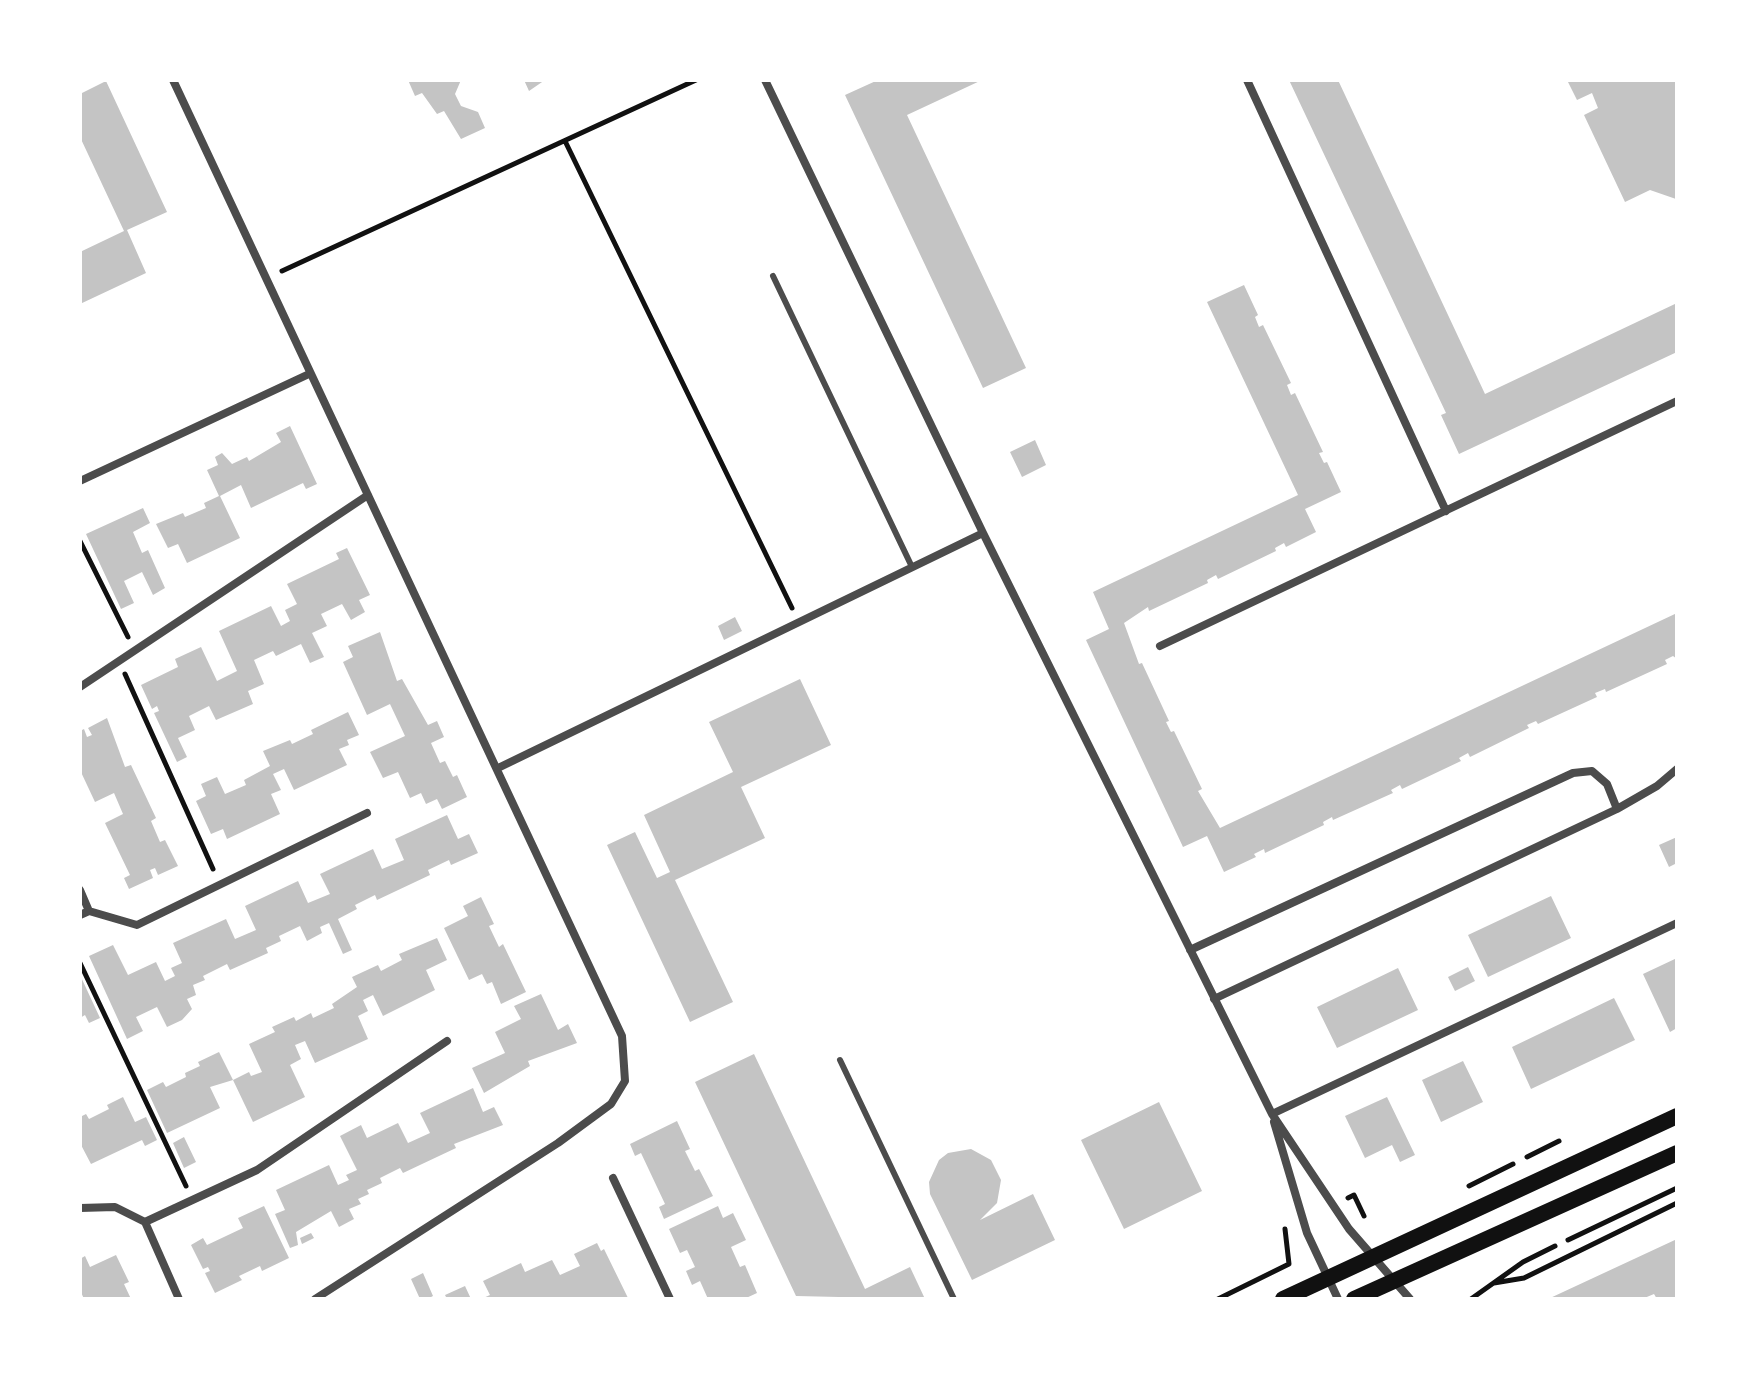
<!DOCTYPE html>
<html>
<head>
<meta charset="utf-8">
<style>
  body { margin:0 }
  #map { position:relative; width:1757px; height:1379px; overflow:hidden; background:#fff; font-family:"Space Grotesk",sans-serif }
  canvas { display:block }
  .frame { position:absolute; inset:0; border:82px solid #fff; pointer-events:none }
</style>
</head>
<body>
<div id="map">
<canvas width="1757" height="1379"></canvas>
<div class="frame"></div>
</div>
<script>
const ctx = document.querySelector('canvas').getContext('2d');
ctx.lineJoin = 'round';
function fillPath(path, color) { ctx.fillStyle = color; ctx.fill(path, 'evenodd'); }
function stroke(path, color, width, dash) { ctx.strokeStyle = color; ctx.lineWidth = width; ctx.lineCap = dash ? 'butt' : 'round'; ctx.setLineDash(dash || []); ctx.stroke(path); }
fillPath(new Path2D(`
  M408,80h53l-6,14 6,12 17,6 7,16 -24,11 -17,-28 -7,3 -15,-21 -7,3z
  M524,80h21l-16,11z
  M878,80h104l-75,35 119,253 -43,20 -138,-293z
  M1289,80h49l147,314 192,-91v49l-218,102 -18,-39 5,-2z
  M1567,80h110l-1,119 -26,-9 -25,12 -41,-87 14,-7 -6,-15 -15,7z
  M106,81l61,131 -40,18 19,43 -66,31v-52l44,-21 -44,-94v-43z
  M1244,285l14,30 -3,2 4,10 4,-2 28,58 -4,2 4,10 4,-2 28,59 -4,1 5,10 3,-1 14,30 -36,17 11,23 -30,15 -2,-4 -9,5 1,3 -58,28 -2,-4 -9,5 1,3 -59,28 -1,-4 -24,16 15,41 3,-1 27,58 -3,1 5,10 3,-1 28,58 -4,2 22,37 457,-215v46l-4,-3 -8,4 2,4 -61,28 -1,-3 -10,4 2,4 -59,27 -2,-3 -9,4 2,3 -59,29 -2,-4 -9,5 2,3 -59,28 -2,-4 -9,5 2,3 -60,27 -1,-3 -9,5 1,3 -59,28 -1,-4 -10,5 2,3 -32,15 -17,-36 -24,11 -97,-207 23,-11 -16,-37 205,-97 -91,-193z
  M290,426l27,58 -11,5 -3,-6 -52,25 -10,-23 -21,11 20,42 -53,25 -9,-19 -10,4 -12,-24 27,-11 2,4 21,-9 -2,-5 15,-7 -12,-26 11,-5 -3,-8 7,-4 10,11 15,-7 2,4 32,-19 -5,-9z
  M1035,440l11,25 -24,12 -12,-25z
  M143,508l7,15 -17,9 9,21 6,-3 17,38 -12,7 -11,-23 -18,9 10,22 -13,6 -35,-75z
  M347,548l23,47 -11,5 6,12 -14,8 -9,-16 -21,10 6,12 -15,7 12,24 -14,6 -9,-19 -25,12 -3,-5 -19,9 10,24 -16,7 5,13 -37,16 -7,-14 -20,10 6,14 -17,8 9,19 -10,5 -23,-49 5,-2 -2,-5 -5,3 -11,-24 37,-18 -3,-8 26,-12 16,34 20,-10 -18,-40 52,-25 10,20 9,-5 -5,-11 12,-6 -10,-20 52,-25 -3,-6z
  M735,617l7,14 -18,9 -6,-14z
  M380,632l17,49 5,-2 26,46 9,-4 7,16 -13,6 9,20 5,-2 8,16 4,-2 10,22 -25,12 -5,-10 -11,5 -5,-11 -11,5 -12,-26 -15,6 -13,-26 35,-16 -15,-32 -23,11 -24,-53 10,-5 -5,-11z
  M800,679l31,66 -90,42 24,51 -90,42 58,122 -43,20 -83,-177 28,-13 22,46 13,-6 -26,-57 89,-43 -24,-50z
  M348,712l11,23 -12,5 2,5 -10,4 8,16 -53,25 -10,-21 -11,5 8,16 -10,4 9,20 -53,25 -4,-10 -12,5 -15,-33 10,-5 -5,-12 16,-7 8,17 21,-9 -2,-5 26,-14 -7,-15 27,-11 2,4 21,-10 -2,-4z
  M107,718l18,49 6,-2 25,53 -5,3 9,21 5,-2 13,26 -20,9 -3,-7 -5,2 3,8 -24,11 -5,-11 6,-3 -25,-52 18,-9 -9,-21 -19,9 -15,-32v-39l4,-2 3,8 5,-2 -4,-7z
  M447,815l11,24 11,-5 9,19 -27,12 -2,-5 -21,10 2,5 -53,25 -2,-5 -20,10 2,4 -19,10 14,31 -9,4 -14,-31 -9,4 2,6 -15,8 -7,-15 -21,10 2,5 -15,7 2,5 -38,17 -3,-6 -24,12 2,4 -12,5 3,10 -9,4 5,10 -10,11 -15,7 -10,-20 -21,10 7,14 -16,8 -38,-83 24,-11 15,30 28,-13 9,19 10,-5 -4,-8 11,-5 -9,-20 53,-24 9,20 21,-9 -11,-24 53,-25 10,22 22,-9 -10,-20 53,-25 9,20 22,-9 -9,-21z
  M1677,837v26l-8,4 -10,-22z
  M1551,896l20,42 -83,39 -20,-42z
  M481,897l13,27 -5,2 10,21 4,-3 23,48 -25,12 -9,-22 -5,2 -5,-10 -13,6 -25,-52 24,-12 -5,-10z
  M437,938l10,22 -21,10 9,20 -52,26 -10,-21 -10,5 5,11 -10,5 10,23 -53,24 -10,-22 -10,4 6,14 -11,6 15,32 -52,25 -20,-42 16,-8 2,4 11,-4 -13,-28 26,-12 -3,-5 22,-10 2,4 15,-8 2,5 21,-10 -2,-4 25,-17 -5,-10 26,-12 3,6 21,-11 -3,-6z
  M1677,958v70l-7,4 -27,-58z
  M1468,967l7,14 -20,10 -7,-14z
  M1398,968l20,42 -81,38 -20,-41z
  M80,975l20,43 -11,5 -4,-8 -5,3z
  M541,994l17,36 10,-6 9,19 -49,18 2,5 -46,27 -12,-25 33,-15 -10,-21 26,-13 -7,-13z
  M1614,998l21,42 -104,49 -19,-42z
  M219,1052l14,28 -23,7 10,21 -53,25 -20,-43 16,-8 3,5 20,-10 -1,-4 15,-7 -2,-4z
  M754,1054l111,235 45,-22 15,32 -129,-3 -101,-214z
  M1463,1061l20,41 -42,20 -19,-42z
  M473,1088l10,24 11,-5 9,18 -49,19 2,4 -53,25 -3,-5 -20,10 2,5 -15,7 2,4 -11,5 3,5 -12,5 5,10 -15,8 -8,-16 -35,21 2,13 -8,3 -15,-34 10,-4 -9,-20 53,-25 9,20 11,-5 -3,-5 11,-5 -17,-34 21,-11 6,13 31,-15 10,20 22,-10 -10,-20z
  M123,1097l12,25 11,-5 11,23 -12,6 -3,-6 -51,24 -11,-21v-26l6,-3 3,5 20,-10 -2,-4z
  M1387,1097l28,58 -15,7 -8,-17 -27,13 -20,-42z
  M1159,1102l43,89 -78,38 -43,-89z
  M677,1121l13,28 -5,2 10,20 4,-2 14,27 -49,23 -5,-12 6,-3 -24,-51 -6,3 -5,-12z
  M184,1137l12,25 -12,6 -11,-25z
  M971,1149l20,11 10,20 -4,23 -17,17 53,-26 22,46 -83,40 -42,-86 -1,-12 10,-22 9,-7z
  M264,1206l25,52 -27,13 -2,-5 -21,10 3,4 -27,13 -10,-20 5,-2 -2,-4 -5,2 -12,-24 12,-7 4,7 36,-17 -5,-10z
  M718,1206l5,12 10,-5 13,27 -15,7 9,20 5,-2 12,28 -13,6h-36l-8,-18 -8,4 -6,-14 9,-4 -8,-17 -7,3 -11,-24z
  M311,1233l3,5 -12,6 -2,-6z
  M1677,1239v60h-20l-3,-5 -12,5h-94z
  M597,1243l4,8 3,-2 24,49 -147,1 9,-4 -7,-14 38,-18 4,9 27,-12 8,15 20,-9 -6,-12z
  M116,1255l13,27 -5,2 7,15h-47l-4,-9v-31l5,-3 5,11z
  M423,1273l10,23 -6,3h-7l-9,-20z
  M465,1286l6,13h-24l-2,-4z`), '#c4c4c4');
stroke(new Path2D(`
  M565,141l227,467
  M282,271l414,-191
  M80,541l48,96
  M125,674l88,195
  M80,963l106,223
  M1527,1157l32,-16
  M1469,1186l44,-22
  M1348,1198l6,-3 10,21
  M1568,1240l109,-52
  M1494,1283l30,-5 153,-75
  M1218,1299l71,-35 -4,-35
  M1471,1299l52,-37 32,-16`), '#111', 5);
stroke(new Path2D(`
  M773,276l139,291
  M840,1060l114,239`), '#4c4c4c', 6);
stroke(new Path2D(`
  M173,80l449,956 3,45 -14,23 -53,39 -243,156
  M765,80l218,453 289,581 77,115 61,70
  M1247,80l199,431
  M80,481l229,-107
  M1160,646l517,-245
  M80,687l288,-192
  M498,768l485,-235
  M80,890l9,21 -9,4
  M89,911l48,14 230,-112
  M1190,950l383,-177 19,-2 15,13 10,25
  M1214,999l403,-190 40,-23 20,-17
  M1272,1114l405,-191
  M1274,1122l33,111 31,66
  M613,1178l57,121
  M80,1208l35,-1 30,15 34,77
  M145,1222l112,-52 190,-129`), '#4c4c4c', 8);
stroke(new Path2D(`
  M1283,1299l394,-183
  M1354,1299l323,-146`), '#111', 16);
</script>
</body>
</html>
